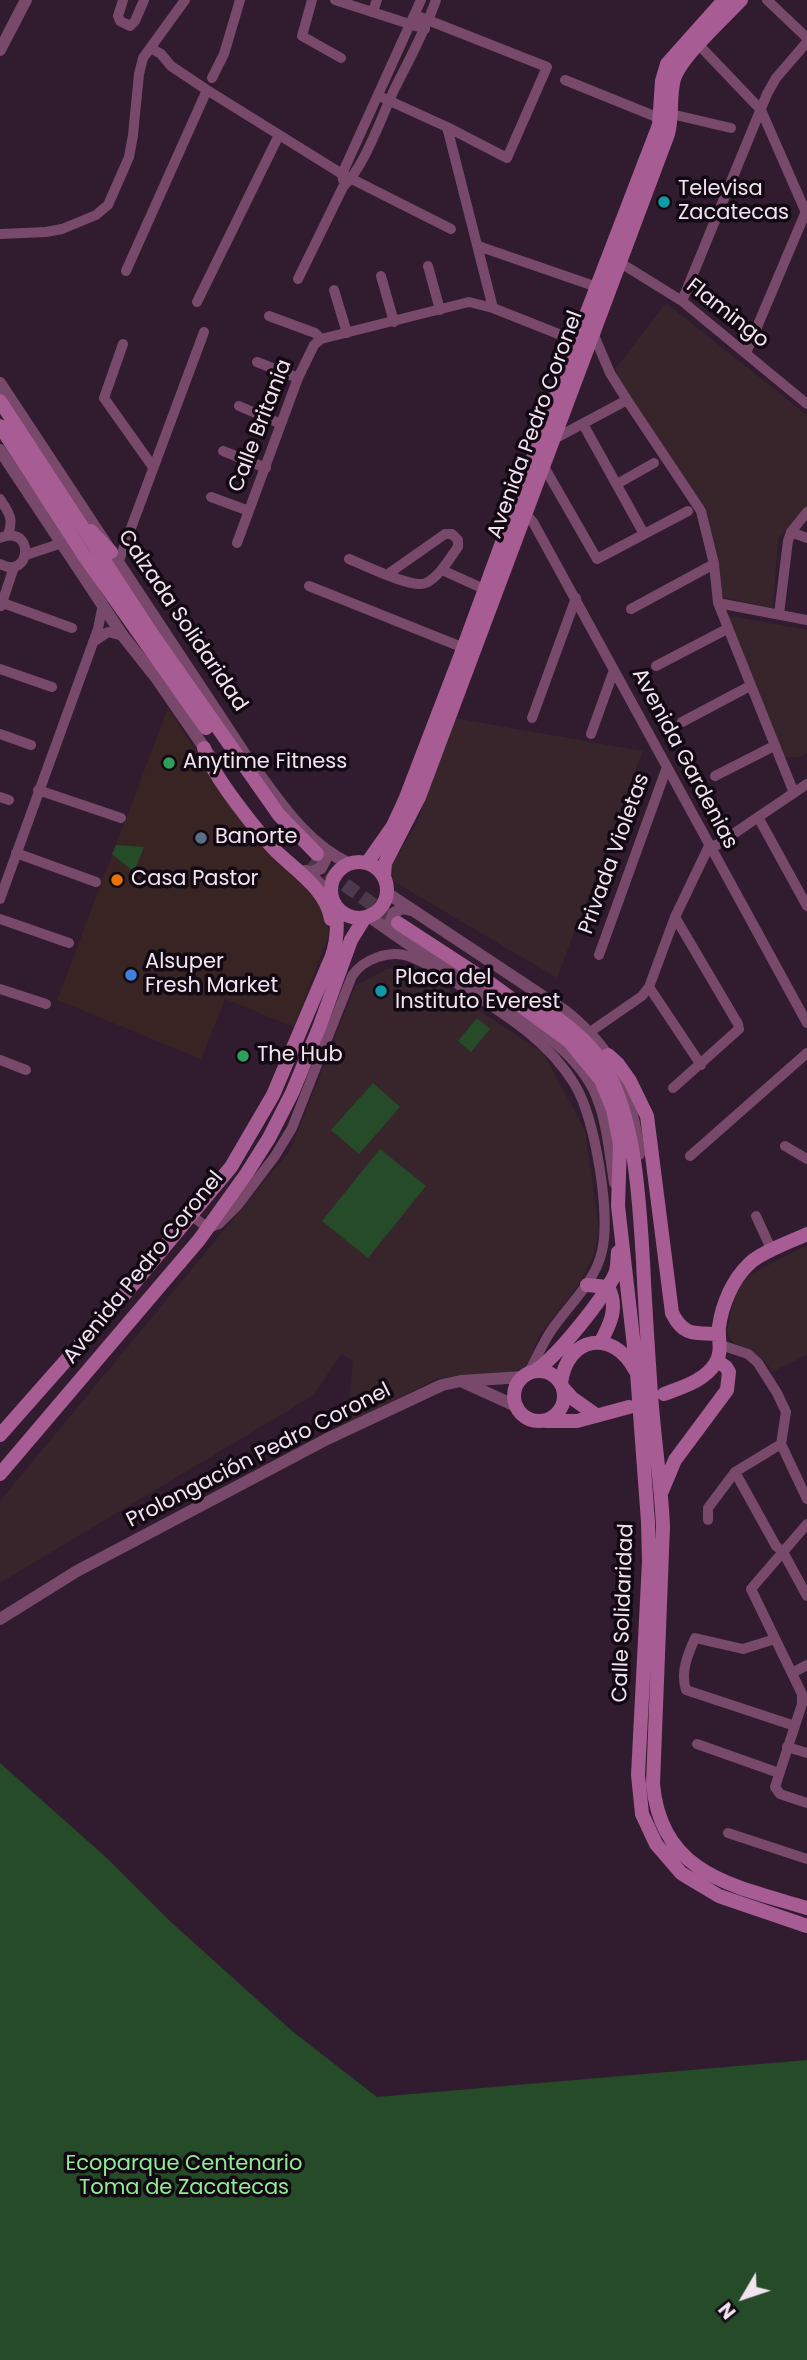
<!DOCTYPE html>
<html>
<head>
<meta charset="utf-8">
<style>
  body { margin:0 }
  #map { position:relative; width:807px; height:2360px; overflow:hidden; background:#301b2f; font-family:Poppins,sans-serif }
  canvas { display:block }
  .north { position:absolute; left:709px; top:2262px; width:70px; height:70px; -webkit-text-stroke:5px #120912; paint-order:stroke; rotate:231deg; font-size:19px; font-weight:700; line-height:28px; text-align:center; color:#f2e3f0 }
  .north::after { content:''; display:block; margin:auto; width:24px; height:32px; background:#f2e3f0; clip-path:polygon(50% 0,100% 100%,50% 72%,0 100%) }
</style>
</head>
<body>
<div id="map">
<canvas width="807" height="2360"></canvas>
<div class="north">N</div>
</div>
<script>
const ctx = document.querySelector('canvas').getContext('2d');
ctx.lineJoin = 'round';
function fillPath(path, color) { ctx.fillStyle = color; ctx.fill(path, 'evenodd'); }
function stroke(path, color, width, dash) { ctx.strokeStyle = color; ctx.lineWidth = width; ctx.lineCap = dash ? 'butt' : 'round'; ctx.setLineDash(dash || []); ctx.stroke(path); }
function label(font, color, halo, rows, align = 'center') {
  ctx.font = font + ' Poppins,sans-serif'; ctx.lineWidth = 7; ctx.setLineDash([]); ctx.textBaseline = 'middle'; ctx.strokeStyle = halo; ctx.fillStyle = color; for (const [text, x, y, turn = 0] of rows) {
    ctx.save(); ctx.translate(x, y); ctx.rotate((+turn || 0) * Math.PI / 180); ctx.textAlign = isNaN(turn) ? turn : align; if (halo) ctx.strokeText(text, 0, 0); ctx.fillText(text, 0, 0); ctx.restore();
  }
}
fillPath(new Path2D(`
  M168,708l81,125 72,69 6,15 2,17 -35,93 -69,-28 -24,60 -144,-59z`), '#382523');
fillPath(new Path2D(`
  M666,303l141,112v92l-29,31 -5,70 -52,-11 -14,-87 -89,-130 -2,-12z
  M726,615l81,15v123l-5,4 -18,1z
  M454,718l189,33 -86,227 -164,-97 -1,-17 24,-39z
  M414,967l129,86 42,77 14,99 -5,25 -14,29 -41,53 -12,32 -7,5 -82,5 -91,47 6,-64 -12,-7 -27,41 -314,188v-82l291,-352 64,-163 32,-17z
  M807,1245v110l-35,17 -7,-11 -18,-12 -13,-5 -7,-12 8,-40 16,-18z`), '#37252b');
fillPath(new Path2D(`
  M116,845l28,2 -10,25 -22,-18z
  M477,1018l13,11 -19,23 -13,-11z
  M373,1083l27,24 -41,47 -28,-24z
  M380,1149l46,37 -58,72 -46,-37z
  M0,1763l109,97 63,63 120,108 85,66 430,-37v300h-807z`), '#254b28');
stroke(new Path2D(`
  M311,860l87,63`), '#4d394c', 14, [14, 7]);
stroke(new Path2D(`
  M123,0l-5,16 2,5 10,5 5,-5 9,-21
  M312,0l-10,36 39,22
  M335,0l90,29
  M767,0l40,38
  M373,11l4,-11
  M699,45l62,65 46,105
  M151,48l10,6 10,12 36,24 135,84 109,55
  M212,78l12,-24 16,-54
  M565,80l99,40
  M379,96l68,31 60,31 40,-91 -132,-52
  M671,114l60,14
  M447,127l46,181
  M343,180l-1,-6 79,-174
  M0,234l46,-2 16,-3 34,-14 12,-10 21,-48 4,-22 6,-61 4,-16 42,-58
  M478,246l119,41
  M619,262l63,39 125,103
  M428,266l12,44
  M126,271l81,-181
  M381,276l13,46
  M298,279l45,-92c22,-21 38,-69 51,-97 15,-30 31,-59 42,-90
  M334,290l13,43
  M682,301l85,-207 9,-16 31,-36
  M197,302l82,-167
  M269,316l46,17 6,6
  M593,333l17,40 17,27 74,111 13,53 4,39 76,190
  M123,344l-19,54 49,69
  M746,353l61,-144
  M257,362l41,16
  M239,406l42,18
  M583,424l61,110
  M554,439l73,-39
  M223,451l43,17
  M543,465l54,94 91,-48
  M617,484l37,-21
  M211,497l38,14
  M0,499c9,14 14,19 8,36
  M526,514l7,8 274,501
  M791,532l16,6
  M0,538c35,-15 32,43 0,26
  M237,543l61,-165 16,-33 7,-6 148,-37 24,6 83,33
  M26,555l39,-13
  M349,559c15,6 63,30 77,24 14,-7 23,-24 32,-36v-7l-6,-6h-7l-57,40
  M118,563l86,-231
  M442,570l42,19
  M309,586l160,64
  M0,602l72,26
  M718,603l89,17
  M1,606l13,-39
  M631,609l83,-45
  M779,614l9,-73 3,-9 16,-20
  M93,642l15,-10 15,4
  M656,666l71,-37
  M0,669l52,18
  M532,718l44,-120
  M682,722l68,-36
  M0,734l31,11
  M591,734l23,-64
  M715,776l59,-30
  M38,790l83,28
  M0,797l9,3
  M758,817l49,89
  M709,846l8,-1 90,-61
  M16,853l80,29
  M0,899l98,-270 5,-25
  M0,919l69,24
  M599,955l68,-188
  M649,987l52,78
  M0,989l46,15
  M590,1032l52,-36 7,-9 26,-70 34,-71
  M0,1060l26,10
  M673,1088l66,-59 -1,-5 -63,-107
  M785,1146l22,13
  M690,1156l117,-103
  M192,1216l16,12 11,-4 19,-19 37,-49 17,-28 60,-152c11,-17 37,-26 56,-20 18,6 36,19 51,29 44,28 89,55 116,100 20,33 36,129 27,166 -7,32 -34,54 -51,80 -9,13 -15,29 -23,43
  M756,1216l16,35
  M721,1345l27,9 10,9 19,30 9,19 -5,32 26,55
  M735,1472l41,74 7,6 24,44
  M708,1520v-12l27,-36 46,-28
  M807,1524l-56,65 51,105v10l-27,83 5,7 27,9
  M775,1639l-32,10 -48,-11c-7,16 -15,34 -9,52l109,36
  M792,1673l15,-8
  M697,1744l82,29
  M787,1747l20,6
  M728,1833l79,26`), '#78496b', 10);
stroke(new Path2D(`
  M0,50l26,-50
  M0,383l248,376c29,39 57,85 102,105
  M0,450l123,186 34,43 53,77
  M305,871l7,1 9,-4 5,-10 -2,-10
  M306,871l26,24
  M387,893l178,118c51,41 66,79 74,143
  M370,917c35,25 71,49 107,72 41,27 94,54 117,100 14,29 16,63 21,94
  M396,935l-7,-10 5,-12 8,-5 9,2
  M461,1381l57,26
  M0,1619l77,-48 250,-132 115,-54 19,-4 62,-4`), '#78496b', 12);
stroke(new Path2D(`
  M0,401l152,233 127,181 38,39
  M0,426l85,131 121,171
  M91,531l20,21
  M204,748c6,25 55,86 74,105 20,19 48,37 53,66
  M331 890a28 28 0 1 1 56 0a28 28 0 1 1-56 0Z
  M367,863l26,-37 12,-26 55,-143 116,-316 83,-216 3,-44 5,-17 57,-64
  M384,877l1,-14 34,-66 249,-663c5,-18 1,-37 6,-55 7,-22 49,-60 67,-79
  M398,923l89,58 82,60 32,39 12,29 7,35 -2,62 19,167 11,149 1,39 -11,214 4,39 14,30 25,29 8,5 30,18 88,30
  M529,999c27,18 57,37 75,66 32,56 35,133 39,196 2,45 5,89 8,133 3,44 10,88 12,132l-10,258c8,91 81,102 154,124
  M608,1055l10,9 12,17 17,35 25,197c12,24 23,20 47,21
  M587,1285l21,2c11,20 2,38 -8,56
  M535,1371c22,-14 69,-73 80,-97 3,-7 2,-15 3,-22
  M514 1396a25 25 0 1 1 50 0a25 25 0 1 1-50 0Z
  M561,1383c6,-47 52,-55 74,-13
  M563,1388l9,10 24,17
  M664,1394c18,-7 40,-13 51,-30 8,-12 3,-24 4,-37 3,-23 14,-48 30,-63 10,-11 43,-23 58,-30
  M546,1421h31l52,-14
  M0,1435l136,-154 95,-114 42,-72 59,-139c6,-18 6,-34 3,-52
  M0,1474l199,-234 48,-67 22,-35 23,-45 27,-65 32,-88 13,-21
  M662,1491l13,-31 52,-70 2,-18 -3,-5 -9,-6`), '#a75c93', 14);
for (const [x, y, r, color] of [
  [664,202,7,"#0f9aa8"],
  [169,763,7,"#2e9e5b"],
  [201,838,7,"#5c6f8a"],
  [117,880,7,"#e8710a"],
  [131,975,7,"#3f7fe0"],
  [381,991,7,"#0f9aa8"],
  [243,1056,7,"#2e9e5b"]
]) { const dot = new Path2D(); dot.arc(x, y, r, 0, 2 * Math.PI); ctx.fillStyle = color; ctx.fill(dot); stroke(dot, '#120912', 2.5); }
label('21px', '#f2e3f0', '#120912', [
  ["Televisa",678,190],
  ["Zacatecas",678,214],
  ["Anytime Fitness",183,763],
  ["Banorte",215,838],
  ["Casa Pastor",131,880],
  ["Alsuper",145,963],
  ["Fresh Market",145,987],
  ["Placa del",395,979],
  ["Instituto Everest",395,1003],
  ["The Hub",257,1056]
], 'left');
label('21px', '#f2e3f0', '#120912', [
  ["Flamingo",727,314,38],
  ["Avenida Pedro Coronel",536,425,-70],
  ["Calle Britania",261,426,-69],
  ["Calzada Solidaridad",182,621,56],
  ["Avenida Gardenias",684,759,62],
  ["Privada Violetas",615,854,-70],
  ["Avenida Pedro Coronel",144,1268,-51],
  ["Prolongación Pedro Coronel",259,1456,-27],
  ["Calle Solidaridad",624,1613,-88]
]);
label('21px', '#91ec95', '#120912', [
  ["Ecoparque Centenario",184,2165],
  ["Toma de Zacatecas",184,2189]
]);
</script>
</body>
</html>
